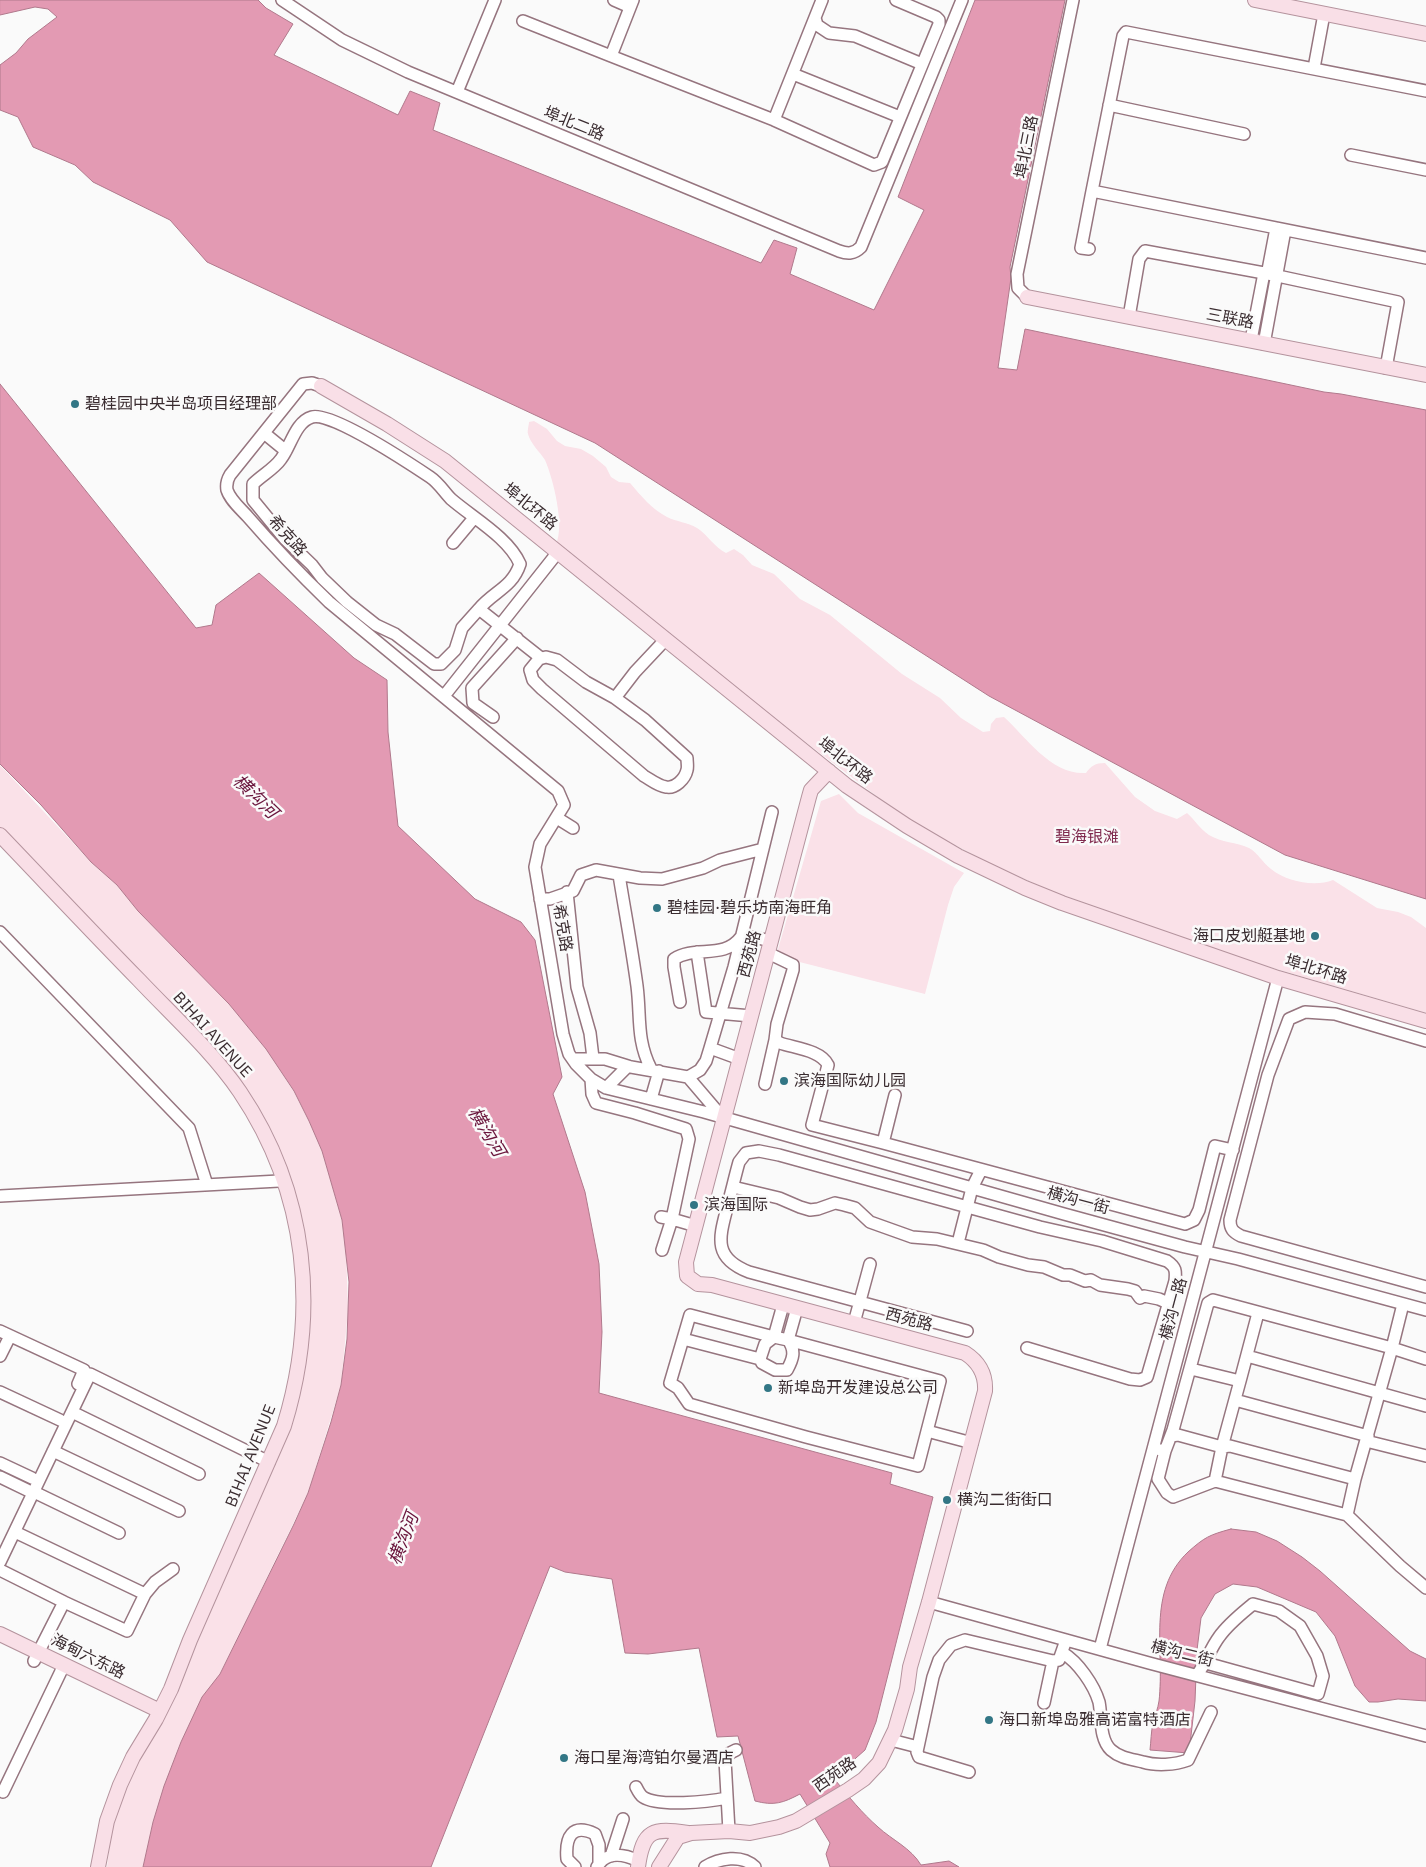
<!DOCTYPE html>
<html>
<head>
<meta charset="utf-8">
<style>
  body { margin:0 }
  canvas { display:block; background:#fafafa }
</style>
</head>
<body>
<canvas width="1426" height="1867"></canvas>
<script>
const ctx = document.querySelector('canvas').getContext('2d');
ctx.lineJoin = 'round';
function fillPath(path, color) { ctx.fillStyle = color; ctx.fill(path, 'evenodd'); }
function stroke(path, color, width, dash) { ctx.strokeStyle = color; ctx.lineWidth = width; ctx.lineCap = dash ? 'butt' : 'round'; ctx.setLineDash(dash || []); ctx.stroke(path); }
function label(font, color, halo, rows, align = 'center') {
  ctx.font = font + ' "IBM Plex Sans","Noto Sans SC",sans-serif'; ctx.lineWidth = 5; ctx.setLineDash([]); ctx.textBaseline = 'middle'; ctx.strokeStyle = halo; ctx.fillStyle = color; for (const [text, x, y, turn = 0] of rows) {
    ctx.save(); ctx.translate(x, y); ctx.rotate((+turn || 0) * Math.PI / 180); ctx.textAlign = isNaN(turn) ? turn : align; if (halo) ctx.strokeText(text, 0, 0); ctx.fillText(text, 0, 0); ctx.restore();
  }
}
fillPath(new Path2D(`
  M534,421l13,8 10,12 8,5 16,3 12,7 13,11 5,10 8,5 11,1c11,13 22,26 37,34 10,5 20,5 30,11 11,7 17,19 29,25l8,-4 9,6 9,10 22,9 26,25 30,16 72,59 38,24 21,20 22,14 7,-1 1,-7 5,-6 8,-1c23,21 47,58 82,56 5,-7 9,-10 19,-10l30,34 20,14 22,8 10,-6c8,7 13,16 22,22 13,8 27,7 40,13 9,5 14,15 22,21 16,13 44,18 62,11l44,28 21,4 13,5 15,11v85l-177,-52 -142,-50 -58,-21 -60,-27 -51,-27 -43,-26 -99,-75 -240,-191c9,-18 -3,-66 -11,-84 -5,-8 -15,-17 -17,-26 -1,-3 1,-9 1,-12z
  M0,765l91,97 26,23 21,26 91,93 37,45 28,43 15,29 13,30 20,69 4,30 2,60 -7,75 -33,108 -88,181 -39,68 -28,80 -10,45h-36l9,-71 63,-124 119,-303 6,-89 -29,-124 -60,-96 -215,-225z
  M839,794l19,19 106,60 -10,14 -6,18 -23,89 -149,-38 45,-155z`), '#fae1e8');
const water = new Path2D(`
  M0,0h258l8,8 27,16 -19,31 124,60 12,-24 30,12 -7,27 328,133 13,-23 23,8 -7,26 84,36 50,-100 -26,-13 77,-197h90l-55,267 1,11 -13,90 19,2 8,-41 299,63 17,2 85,16v489l-141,-44 -296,-159 -394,-253 -388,-181 -37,-42 -77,-38 -18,-17 -42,-18 -15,-30 -18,-7v-45l16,-12 12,-14 29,-22 -9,-8 -13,-2 -35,8z
  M0,384l196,244 16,-3 4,-20 43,-32 95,85 33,22 1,52 10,94 77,73 46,23 14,18 27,137 -9,17 32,98 14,72 3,68 -3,61 293,80 -2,11 43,13 -57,225 -11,28 -26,23 -3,8c13,16 26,32 42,46 14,13 33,21 43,38l28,-4 10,6h-129l-4,-13 4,-11 -30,-49c-17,9 -26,12 -45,7l-17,-65 -21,1 -18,-89 -51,6 -23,-1 -13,-74 -47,-7 -15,-6 -119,301h-288l10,-45 11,-36 17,-44 21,-45 18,-23 74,-150 14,-31 23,-71 10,-37 6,-46 2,-57 -7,-62 -20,-69 -13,-30 -15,-30 -28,-42 -37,-45 -91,-93 -21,-26 -26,-23 -50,-57 -41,-41z
  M1231,1529l25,3 21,9 25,16 18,14 90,80 16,8v42l-28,-2 -20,3h-9l-14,-16 -20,-50 -19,-24 -59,-25 -24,-3 -18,10 -14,24 -4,32 -2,51 -6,52 -39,-3c1,-9 1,-18 3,-27 2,-7 5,-15 6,-22 6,-51 -13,-109 29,-149 17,-15 21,-17 43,-23z`);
fillPath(water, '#e39ab3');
stroke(water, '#b0798c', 1);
const minor = new Path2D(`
  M282,0l60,40 66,32 431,179c9,3 15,3 22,-4l101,-247
  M614,0l16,7
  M633,0l-22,56 163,64 48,-120
  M815,18l2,7 12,8 26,3 67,28
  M523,21l88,35
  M1314,68l10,-54
  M793,74l107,43
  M1426,91l-300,-59 -3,4 -31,155 334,67
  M457,92l38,-92
  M1109,105l135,29
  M774,120l100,45 8,-3 57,-138v-4l-3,-3 -40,-17
  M1351,155l75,15
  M1089,249l-8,-1 11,-57
  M1027,297l-9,-9 -1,-14 56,-274
  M1129,317l10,-58 6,-8 119,22 134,29 -12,66
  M1251,340l13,-67 4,-3 8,-42
  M1264,344l21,-114
  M321,386l-9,-3 -9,1 -73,91c-3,5 -4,9 -3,15 3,10 14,19 21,27 26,30 53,58 81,85l229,189 6,14 -24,39 -5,23 28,167 6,20 7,10 15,15 15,9 98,24 360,102 121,33 53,12 188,51
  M264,433l22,18
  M453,543l21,-25
  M479,609l-17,19 -7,22 -14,14h-7l-39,-30 -19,-9 -29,-23 -25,-24 -10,-13 -27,-26 -32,-39v-16c9,-9 21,-15 28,-25 10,-13 14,-37 31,-42 19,-6 100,48 118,60 9,6 14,15 21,22 22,19 58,39 69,65 -8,24 -26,27 -41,45l62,49
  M444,696l114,-144
  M615,698l-29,-16 -29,-22 -11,-3 -7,2 -9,11 3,10 9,9 102,87c7,4 14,10 22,11 9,2 19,-8 21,-17 1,-3 0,-8 0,-12l-42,-38 -30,-22 20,-26 31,-33
  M493,717l-20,-14 -1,-15 45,-50
  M557,818l16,10
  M619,875c6,37 13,74 18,111 4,31 -1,53 14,83
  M567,892l10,95 13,46 3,25
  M540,899h10l23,-8 8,-16 15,-5 44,8 22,1 41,-11 17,-8 43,-11
  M0,932l189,196 18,57
  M697,952l9,60 45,4
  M768,953l25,12v5l-16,54 -2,16 5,3c14,5 41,7 48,22l-16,60 71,18 12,-48
  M680,1002l-6,-35v-8c21,-14 50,1 67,-22h12l18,4
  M1426,1041l-91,-27 -30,-2 -16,7 -21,56 -38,145c0,9 3,12 11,16l185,51
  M573,1059h32l26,8 57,10 12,-7 6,-9 4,-13
  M740,1059l-30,-11 24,-81 38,-155
  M688,1077l35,41
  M591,1079l1,15 4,9 39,10 51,16 3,10 -17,80 24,7
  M765,1084l10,-44
  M606,1088l22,-22
  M651,1099l8,-28
  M883,1143l302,81 9,-4 5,-10 16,-64 18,4
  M733,1187l46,11 21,9 10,3 8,-1 17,-6 9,2 11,3 15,14 42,15 25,2 46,11 16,7 29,8 16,2 19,8h7l15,6 6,-1 9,5 28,4 7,2 5,7 4,-2 15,3 9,4
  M0,1196l279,-15
  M661,1217l11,2 -10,31
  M958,1243l14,-55 9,-18
  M783,1305l-9,32 -84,-22 -20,68 8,5 11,16 117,33 112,29 22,-85 -152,-41 9,-32
  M854,1323l16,-59
  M0,1331l84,39 -6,14
  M967,1331l-218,-59c-38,-15 -29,-36 -21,-68 4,-14 7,-28 11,-42l7,-9 13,-2 20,4 261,72 62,14 65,20c9,6 9,10 8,20l-28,96 -7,3 -10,-1 -103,-31
  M774,1337l14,3c8,11 5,19 -1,30h-12l-13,-7 -2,-4 5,-15z
  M683,1339l77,20
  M0,1356l10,-20
  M1247,1356l179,50
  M1191,1369l49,12 -18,66 -7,34
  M1240,1381l18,-68
  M0,1392l60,28
  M1235,1400l133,36
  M72,1412l127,62
  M927,1431l45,12
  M1171,1436l7,-1 44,12 8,-1 125,33 37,-131 34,11
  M1366,1441l60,15
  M1160,1450l5,1 -7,28 9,14 6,4 42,-16 132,34 53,51 26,22
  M53,1451l126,60
  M1165,1451l8,-21 35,-127 5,-3 179,48 11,-44
  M0,1463l32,15
  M0,1477l27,13
  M34,1492l85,41
  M1347,1515l8,-36
  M15,1532l130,62
  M0,1562l90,-188 179,88
  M0,1570l64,32
  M929,1602l220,61 277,73
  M1100,1649l178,-671
  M1063,1653c15,9 31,32 36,49 3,14 0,37 12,48 9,8 20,9 32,12 13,4 32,3 45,-2l23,-48
  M34,1661l30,-59 63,29 18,-37 10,-12 18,-13
  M1197,1675c9,-12 13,-26 22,-38 9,-13 22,-23 34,-33l26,7 21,15 17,30 6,20 -5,18 -112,-31
  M1044,1703l9,-42
  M891,1740l27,7 15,-70 6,-17 12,-15 14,-5 88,21 6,-1 7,-20
  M918,1747l-1,5 2,5 50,15
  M636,1787c2,4 4,8 7,10 15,10 65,5 84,1
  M3,1792l61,-127
  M729,1831l-4,-71 5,-7 6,-3
  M611,1856l12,-37
  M575,1867l-8,-8c-2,-22 5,-36 28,-25l4,11v18
  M597,1867c9,-16 27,-13 41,-6
  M705,1867c14,-9 37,-13 50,0`);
const major = new Path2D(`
  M1255,0l171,34
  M1027,297l399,78
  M321,386l66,38 58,37 402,325 60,40 51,30 67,32 37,15 216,75 148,43
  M0,835c46,48 92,97 139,145 34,36 73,71 101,112 68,101 79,220 44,334l-94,214 -19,49 -15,30 -23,38 -13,28 -13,36 -9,46
  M0,1634l160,77
  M638,1867c5,-38 15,-39 50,-34
  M659,1867l19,-30 13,-4 38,-2 21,2 29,-6 17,-6 52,-31 16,-11 15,-16 16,-33 12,-41 3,-22 19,-65 56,-211c1,-17 -6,-29 -20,-38l-253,-68 -14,-1 -11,-8 -1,-14 123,-465 2,-7 18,-19`);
stroke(minor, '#96757f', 14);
stroke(major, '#b4939d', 16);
stroke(minor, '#fff', 11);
stroke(major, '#f9dfe7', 14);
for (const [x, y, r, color] of [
  [75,404,5,"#327685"],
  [657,908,5,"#327685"],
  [1315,936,5,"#327685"],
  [784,1081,5,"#327685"],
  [694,1205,5,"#327685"],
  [768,1388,5,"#327685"],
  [947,1500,5,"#327685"],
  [989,1720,5,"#327685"],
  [564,1758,5,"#327685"]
]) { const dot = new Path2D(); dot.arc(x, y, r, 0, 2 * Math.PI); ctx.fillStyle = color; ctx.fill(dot); stroke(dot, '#fafafa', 2); }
label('16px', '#3a2c30', '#fafafa', [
  ["埠北二路",574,124,22],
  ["埠北三路",1027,147,-79],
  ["三联路",1230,319,11],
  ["埠北环路",530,507,39],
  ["希克路",287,536,48],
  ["埠北环路",845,761,38],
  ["希克路",562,928,80],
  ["西苑路",750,954,-75],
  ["埠北环路",1316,970,17],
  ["BIHAI AVENUE",212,1035,48],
  ["横沟一街",1078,1201,15],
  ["横沟一路",1174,1309,-75],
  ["西苑路",909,1320,15],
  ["BIHAI AVENUE",251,1456,-68],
  ["横沟二街",1182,1654,14],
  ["海甸六东路",88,1657,26],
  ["西苑路",835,1775,-35]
]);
label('16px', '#3a2c30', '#fafafa', [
  ["碧桂园中央半岛项目经理部",85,404],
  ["碧桂园·碧乐坊南海旺角",667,908],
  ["海口皮划艇基地",1305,936,"right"],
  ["滨海国际幼儿园",794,1081],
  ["滨海国际",704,1205],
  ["新埠岛开发建设总公司",778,1388],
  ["横沟二街街口",957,1500],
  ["海口新埠岛雅高诺富特酒店",999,1720],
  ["海口星海湾铂尔曼酒店",574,1758]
], 'left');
label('16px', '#802b4f', '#fafafa', [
  ["碧海银滩",1087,837]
]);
label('italic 18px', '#6a153c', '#fafafa', [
  ["横沟河",255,797,44],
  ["横沟河",486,1132,59],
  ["横沟河",404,1539,-69]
]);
</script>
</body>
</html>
